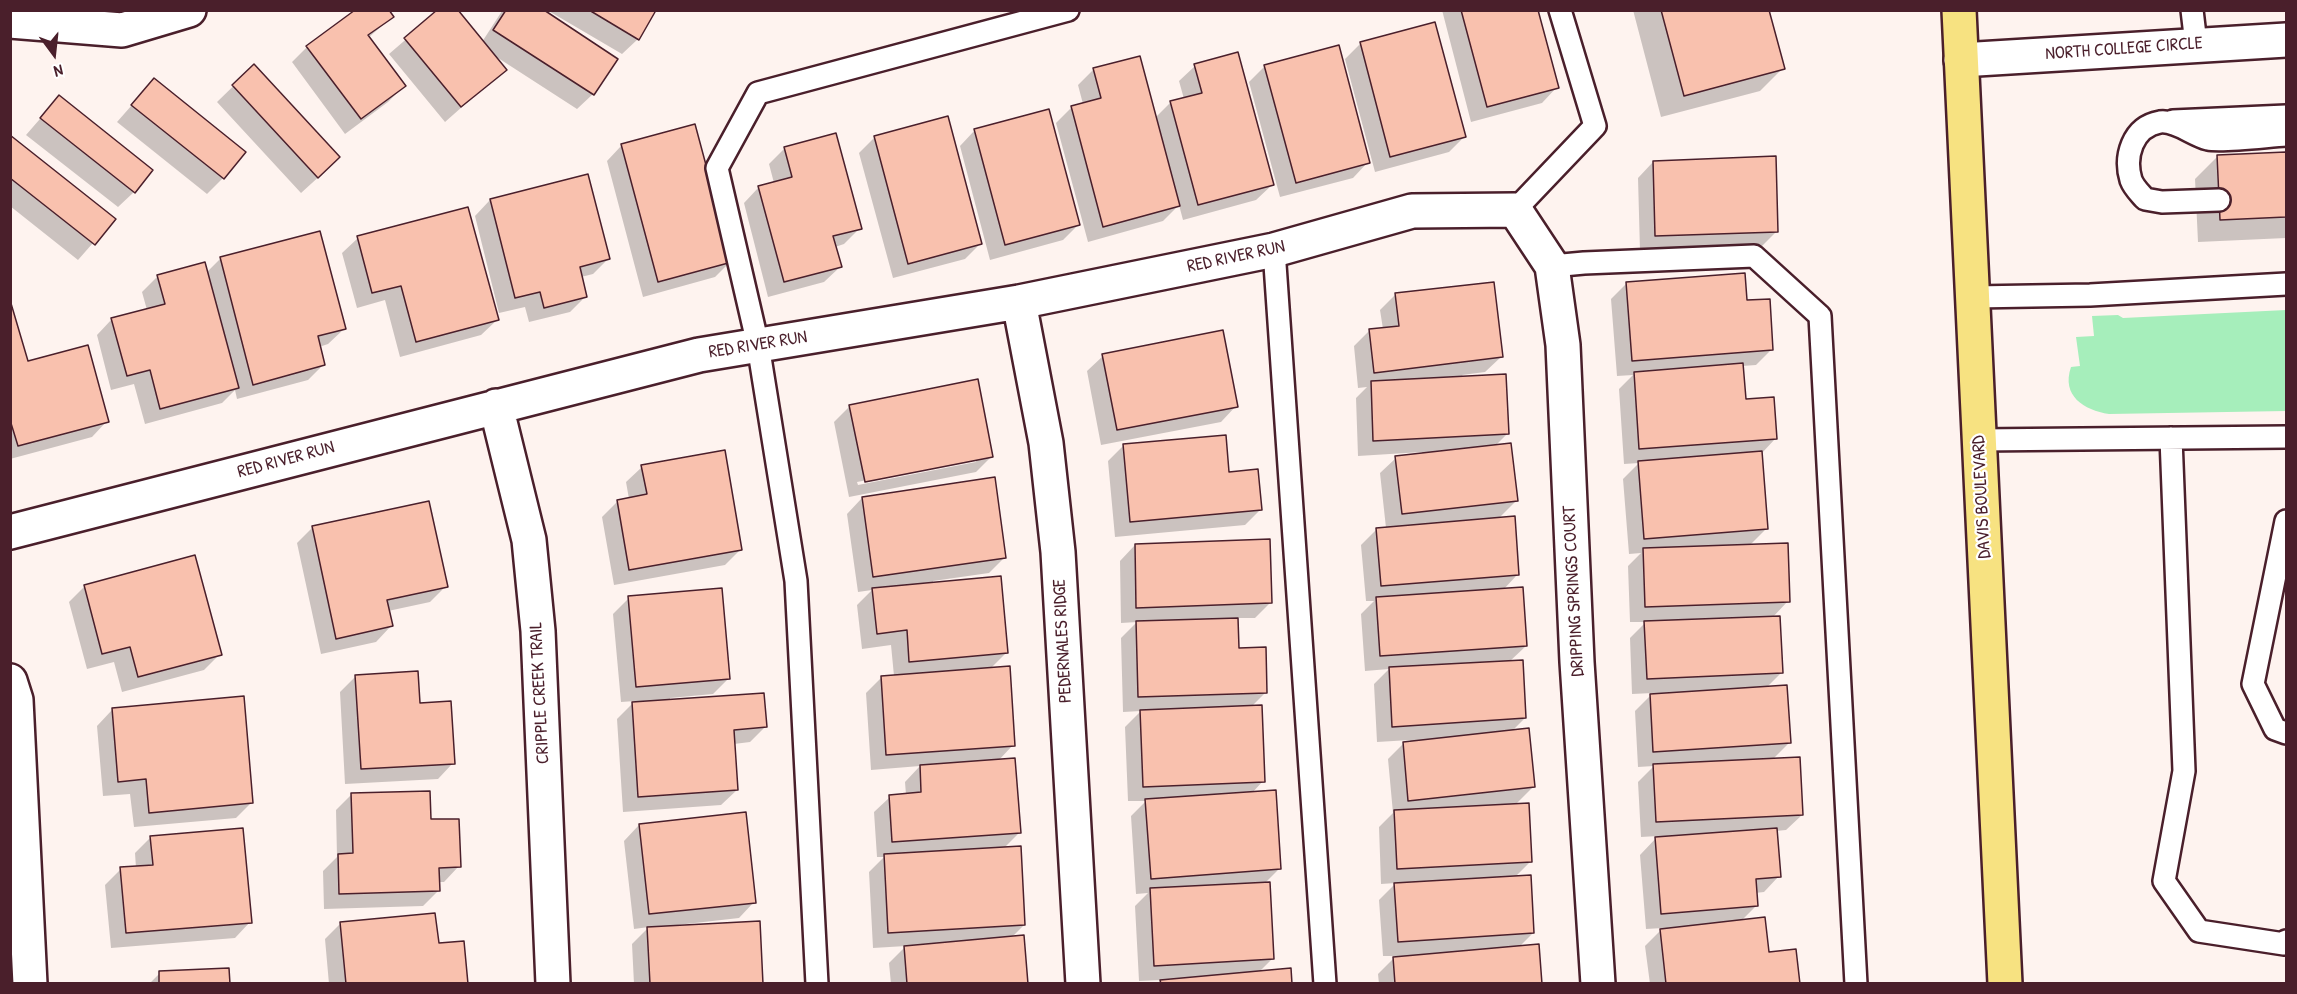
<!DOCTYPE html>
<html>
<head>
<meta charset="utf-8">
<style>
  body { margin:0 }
  #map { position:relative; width:2297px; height:994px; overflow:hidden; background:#fef3ef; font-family:"Patrick Hand",sans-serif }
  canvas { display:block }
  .frame { position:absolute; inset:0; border:12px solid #4a1f2b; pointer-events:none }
  .north { position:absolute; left:24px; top:24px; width:60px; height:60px; -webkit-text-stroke:4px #fff; paint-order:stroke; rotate:165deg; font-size:16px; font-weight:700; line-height:24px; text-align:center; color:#4a1f2b }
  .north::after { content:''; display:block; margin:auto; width:21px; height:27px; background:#4a1f2b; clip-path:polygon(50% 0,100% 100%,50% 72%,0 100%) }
</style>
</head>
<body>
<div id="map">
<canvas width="2297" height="994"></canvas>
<div class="frame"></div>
<div class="north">N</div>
</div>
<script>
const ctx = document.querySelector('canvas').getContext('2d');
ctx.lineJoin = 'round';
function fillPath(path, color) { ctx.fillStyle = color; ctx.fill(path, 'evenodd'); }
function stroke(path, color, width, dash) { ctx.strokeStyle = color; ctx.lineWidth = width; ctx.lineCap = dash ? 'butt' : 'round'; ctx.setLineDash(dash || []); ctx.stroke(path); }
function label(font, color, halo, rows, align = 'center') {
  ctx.font = font + ' "Patrick Hand",sans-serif'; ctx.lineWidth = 4.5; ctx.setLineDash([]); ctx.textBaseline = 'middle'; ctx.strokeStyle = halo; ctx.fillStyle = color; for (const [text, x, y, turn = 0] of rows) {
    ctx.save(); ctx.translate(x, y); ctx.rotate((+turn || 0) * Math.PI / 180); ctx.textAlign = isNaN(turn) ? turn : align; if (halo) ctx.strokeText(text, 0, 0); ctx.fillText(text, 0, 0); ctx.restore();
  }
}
fillPath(new Path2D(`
  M2286,310v101l-177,3c-25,-4 -48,-18 -38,-47l9,-1 -4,-29 18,-1 -2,-20 26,-1 5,3z`), '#a6eebb');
fillPath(new Path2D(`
  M440,10l42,32 20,-31 39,-1 52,84 -16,15 -82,-53 10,13 -60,53 -56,-68z
  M547,10h103l-12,29 -16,15z
  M1442,10h95l20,77 -15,16 -71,19z
  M1633,10h135l15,58 -23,23 -99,26z
  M392,17l-24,21 36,48 -16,16 -43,32 -53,-72 15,-15z
  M1434,24l30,113 -15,15 -74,20 -30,-113 15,-15z
  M1139,58l16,60 16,-16 13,-3 -5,-18 16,-15 77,119 -16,15 -73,20 -4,-15 -16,16 -75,21 -32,-119 16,-16 11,-3 -5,-19 15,-15z
  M254,66l69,107 -22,20 -84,-91z
  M1265,66l103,96 -15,16 -73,19 -31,-115z
  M154,80l69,98 -16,16 -90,-72z
  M59,97l75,95 -16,15 -92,-72z
  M975,130l103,95 -15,15 -73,20 -30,-114z
  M10,137l104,82 -36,41 -68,-54z
  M875,137l106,106 -16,16 -72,19 -34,-125z
  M622,145l108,117 -15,15 -72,20 -36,-136z
  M785,148l75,80 -16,16 -9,3 5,20 -16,15 -56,15 -24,-94 15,-16 15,-4 -5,-19z
  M2286,153v85l-88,4 -3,-63 22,-22z
  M1653,162l124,69 -16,16 -121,4 -2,-73z
  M490,200l118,59 -15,15 -12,3 4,20 -15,15 -41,10 -4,-15 -26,6 -24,-97z
  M358,238l139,82 -16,15 -81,22 -15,-57 -28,8 -15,-55z
  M221,258l123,71 -16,15 -9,3 4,18 -15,15 -71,19 -2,-9 -13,13 -77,21 -11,-40 -23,6 -14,-55 15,-16 35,-9 -5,-18 16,-16 48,-3z
  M1627,283l119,19 26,47 -16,16 -14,1 3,35 31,37 -15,16 5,75 -17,17 39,55 -16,17 9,55 -15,15 24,54 -18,18 30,55 -16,15 -10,1 3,45 -15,16 -9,1 1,13 -15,15 26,33 31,30h-148l-5,-38 18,-18 -17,1 -6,-74 18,-19 -17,1 -3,-55 16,-16 -16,1 -3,-56 18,-18 -21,1 -2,-56 16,-16h-16l-2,-56 13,-13 -12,1 -6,-75 16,-16 -15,1 -5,-75 14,-14 -16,1 -6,-77z
  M1396,294l105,63 -16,15 -23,3 46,58 -14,14 22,54 -18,18 20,55 -15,16 23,56 -17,16 16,56 -14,14 22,55 -18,18 15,57 -15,15 18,56 -15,15 22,36h-161l-1,-10 18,-18h-13l-4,-56 17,-17 -15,1 -2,-57 14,-14 -5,-54 16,-16 7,-1 -1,-2 -33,2 -3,-58 15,-15 -24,2 -4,-57 13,-13h-8l-5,-56 16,-16 9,-1 -6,-55 16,-15 26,-3v-3l-64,4 -2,-58 11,-11 -9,1 -4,-42 15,-15 14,-2 -3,-19z
  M10,302l17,61 80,58 -15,16 -82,22z
  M1103,356l133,50 -15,16 -120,23 -14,-74z
  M850,406l142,50 -16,16 -127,25 -15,-75zM976,459v3l-118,23 -1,-3z
  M1123,446l105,28 32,36 -15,15 -130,12 -7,-76z
  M642,467l99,82 -16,16 -111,20 -12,-68 16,-16 11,-2 -3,-17z
  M862,498l143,59 -16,16 -56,8v3l73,69 -16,16 23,76 -15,16 21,72 -16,16 21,76 -13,13 15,46h-135l-2,-21 17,-17 -33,2 -4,-76 15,-15h-7l-3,-45 16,-15 16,-2 -1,-13 15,-16 -49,4 -5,-77 16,-16 12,-1 -3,-31 -29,4 -5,-44 15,-15 -14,2 -11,-78z
  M313,527l133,59 -16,16 -42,9 3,15 -15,16 -55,12 -24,-111z
  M1135,545l136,57 -16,16h-19l1,32 29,42 -15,15 12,74 -11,12 28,75 -16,16 8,75 -13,13 32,12h-133l4,-4 -23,1 -4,-75 13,-13 -12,1 -5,-78 15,-15h-18l-3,-74 16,-16 -18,1 -2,-74 16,-16 -16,1 -1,-62z
  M85,586l135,68 -16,16 -82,22 -8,-30 -27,7 -18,-67z
  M629,598l99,81 -15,15 -43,4v3l95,26 -15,15 -16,2 3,46 -16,15 -98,7 -6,-93 18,-18 -14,1 -8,-88z
  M355,677l63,28 35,58 -15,16 -93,5 -5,-92z
  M112,710l140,92 -16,16 -102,9 -4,-33 -27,2 -6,-70z
  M352,794l77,27 30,45 -15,16h-6v9l-15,15 -99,3 -1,-38 14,-14 -1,-47z
  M639,825l115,77 -15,16 -62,7v2l85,57h-128l-2,-40 17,-17 -15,2 -10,-88z
  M151,837l99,85 -15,16 -124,10 -6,-63 16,-16 15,-1 -1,-15z
  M341,923l96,22 30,39h-138l-4,-45z
  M160,973l68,11h-79z`), '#0003');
const building = new Path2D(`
  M355,10h34l5,7 -26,18 38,51 -45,33 -55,-73z
  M437,10h21l49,60 -46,37 -57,-69z
  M506,10h38l74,49 -24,36 -101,-65z
  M589,10h64l2,2 -16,28z
  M1461,10h77l21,78 -72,19z
  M1661,10h108l16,59 -101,27z
  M1435,22l31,115 -76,20 -30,-115z
  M1339,45l31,118 -74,20 -32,-118z
  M1238,52l36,133 -76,20 -28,-104 32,-8 -8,-29z
  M1140,56l40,150 -77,21 -32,-121 30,-8 -8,-30z
  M254,64l86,93 -22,21 -86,-93z
  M154,78l92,74 -22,27 -93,-74z
  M59,95l94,75 -18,23 -95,-75z
  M1049,109l31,116 -75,20 -31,-116z
  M948,116l34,128 -74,20 -34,-128z
  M695,124l37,138 -74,20 -37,-138z
  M836,133l26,96 -29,7 9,31 -58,15 -26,-96 34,-9 -8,-30z
  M10,135l106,84 -21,26 -85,-67z
  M2286,152v65l-66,3 -3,-65z
  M1776,156l2,76 -123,4 -2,-75z
  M588,174l22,85 -30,8 7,30 -43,11 -4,-16 -25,6 -25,-99z
  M468,207l31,113 -83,22 -15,-56 -29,7 -15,-57z
  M320,231l26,98 -28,7 7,29 -72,20 -33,-128z
  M205,262l34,126 -79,21 -10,-39 -23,6 -16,-58 54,-14 -8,-29z
  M1745,273l2,27 23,-1 3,51 -141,11 -6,-79z
  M1494,282l9,75 -129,16 -5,-44 30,-3 -4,-33z
  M10,300l18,61 60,-16 21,77 -91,24 -8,-26z
  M1223,330l15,77 -121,23 -15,-76z
  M1743,363l3,36 28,-2 3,42 -138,10 -5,-77z
  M1506,374l3,60 -136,7 -2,-60z
  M978,379l15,78 -128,25 -16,-77z
  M1226,435l3,37 29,-3 4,41 -132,12 -7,-78z
  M1511,443l7,58 -116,13 -7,-58z
  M725,450l17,100 -113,20 -12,-70 30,-6 -6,-29z
  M1762,451l6,78 -124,10 -6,-78z
  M995,477l11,81 -133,19 -11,-80z
  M429,501l19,86 -61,13 6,26 -57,13 -24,-113z
  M1515,516l4,59 -138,11 -5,-58z
  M1270,539l2,64 -136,5 -1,-64z
  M1788,543l2,59 -145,5 -2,-59z
  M195,555l27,100 -84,22 -8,-30 -28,7 -18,-69z
  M1001,576l7,77 -99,9 -2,-32 -30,4 -5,-46z
  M1523,587l4,59 -147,10 -4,-59z
  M722,588l8,91 -94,8 -8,-91z
  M1780,616l3,57 -136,6 -3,-58z
  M1238,618l1,30 27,-1 1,46 -129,4 -2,-76z
  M1523,660l3,58 -134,9 -3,-60z
  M1010,666l5,80 -129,9 -5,-79z
  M418,671l2,32 31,-2 4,63 -94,5 -6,-94z
  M1787,685l4,58 -138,9 -3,-58z
  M764,693l3,34 -33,3 4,60 -100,7 -6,-95z
  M244,696l9,107 -104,10 -3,-34 -28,3 -6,-74z
  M1262,705l3,77 -122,5 -3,-77z
  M1529,728l6,59 -127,14 -5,-59z
  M1800,757l3,58 -147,7 -3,-58z
  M1015,758l6,75 -129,9 -3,-47 32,-3 -1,-27z
  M1276,790l5,79 -130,10 -6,-80z
  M430,791l1,28h28l2,48 -22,1 1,23 -101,3 -1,-40 15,-1 -2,-60z
  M1529,803l3,59 -135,7 -3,-59z
  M746,812l10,91 -107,11 -10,-90z
  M243,828l9,95 -126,10 -6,-66 33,-2 -3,-29z
  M1777,828l4,49 -25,2 2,27 -97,8 -6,-77z
  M1021,846l4,79 -137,8 -4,-79z
  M1531,875l3,58 -136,9 -4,-59z
  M1270,882l4,77 -120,7 -4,-78z
  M435,913l4,30 25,-2 4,43h-122l-6,-62z
  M1765,917l4,35 27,-3 4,35h-134l-6,-55z
  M760,921l3,63h-113l-3,-57z
  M1024,935l4,49h-121l-3,-38z
  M1539,944l3,40h-147l-2,-27z
  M229,968l1,16h-71v-13z
  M1291,968l1,16h-131l-1,-4z`);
fillPath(building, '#f9c1ae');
stroke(building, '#4a1f2b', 1.5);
const lane = new Path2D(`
  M2192,10l4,34
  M2173,121l113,-5
  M2219,200l-57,2 -17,-3c-5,-6 -11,-11 -14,-19 -7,-23 1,-53 29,-58 16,-2 32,13 48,17 15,3 60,-3 78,-4
  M1515,210l80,-84 -35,-116
  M1274,250l51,734
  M1552,266l32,-3 170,-7 66,60 36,668
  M1974,297l116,-2 196,-11
  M2171,438l13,333 -20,110 35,50 85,13 2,-3
  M1979,440l307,-3
  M2286,521l-33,163 22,45 11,4
  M817,984l-21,-403 -38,-236 -41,-177 41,-75 310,-83`);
const street = new Path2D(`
  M10,21l112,9 67,-20
  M1019,302l27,141 12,109 25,432
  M496,406l33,134 9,91 15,353
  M10,532l689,-177 320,-53 255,-52 138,-39 103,-1 37,56 11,79 14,317 21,322
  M10,681l6,19 14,284`);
const secondary = new Path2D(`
  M1961,60l325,-20`);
const primary = new Path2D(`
  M1959,10l46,974`);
stroke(lane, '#4a1f2b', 26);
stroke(street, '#4a1f2b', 38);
stroke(secondary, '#4a1f2b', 38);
stroke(primary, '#4a1f2b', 38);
stroke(lane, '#fff', 21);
stroke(street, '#fff', 33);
stroke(secondary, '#fff', 33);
stroke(primary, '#f7e281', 33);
label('18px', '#4a1f2b', '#fff', [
  ["NORTH COLLEGE CIRCLE",2124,49,-4],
  ["RED RIVER RUN",1236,257,-12],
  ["RED RIVER RUN",758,345,-9],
  ["RED RIVER RUN",286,460,-15],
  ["DAVIS BOULEVARD",1982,497,-93],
  ["DRIPPING SPRINGS COURT",1574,591,-93],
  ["PEDERNALES RIDGE",1063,641,-93],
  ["CRIPPLE CREEK TRAIL",540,693,-93]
]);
</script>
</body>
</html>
